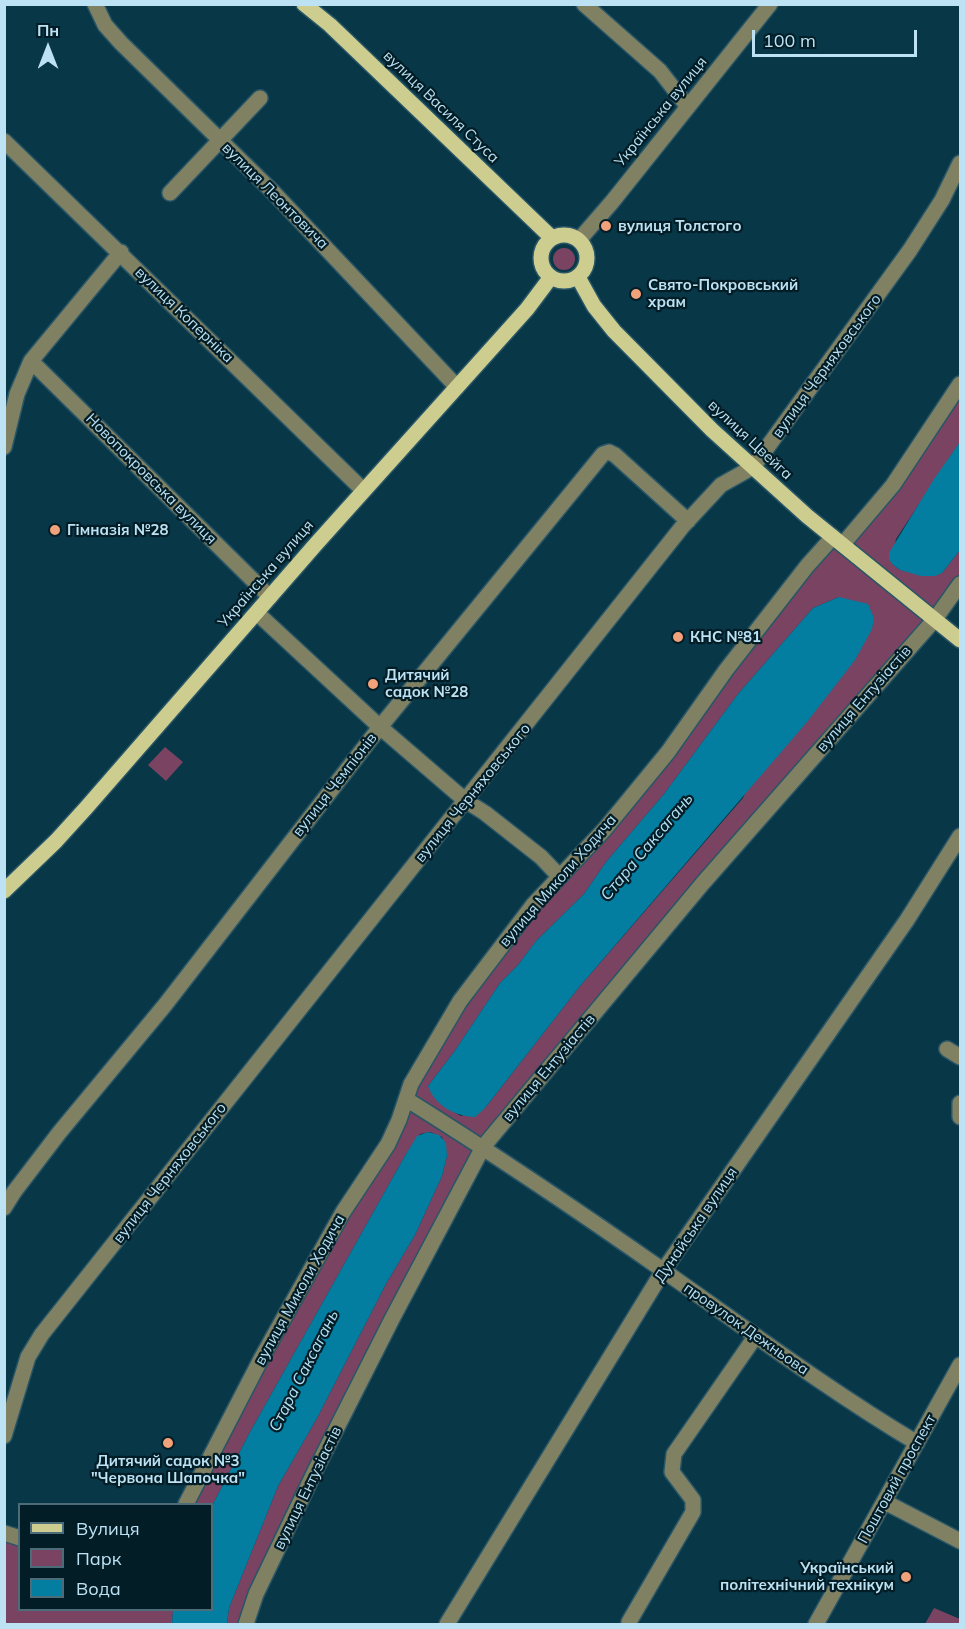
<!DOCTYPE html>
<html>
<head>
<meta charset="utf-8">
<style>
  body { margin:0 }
  #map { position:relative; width:965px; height:1629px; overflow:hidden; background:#083748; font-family:Mulish,sans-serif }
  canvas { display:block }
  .frame { position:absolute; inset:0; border:6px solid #bce2f3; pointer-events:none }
  .legend { position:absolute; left:18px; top:1503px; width:195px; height:108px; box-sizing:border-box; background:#031d27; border:2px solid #4d6c79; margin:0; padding:8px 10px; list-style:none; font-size:18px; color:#bce2f3 }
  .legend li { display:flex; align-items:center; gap:12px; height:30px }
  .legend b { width:30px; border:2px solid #4d6c79 }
  .north { position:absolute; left:18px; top:18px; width:60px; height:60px; -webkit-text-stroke:4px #031d27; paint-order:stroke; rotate:0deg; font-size:16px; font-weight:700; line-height:24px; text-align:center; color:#bce2f3 }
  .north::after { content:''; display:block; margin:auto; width:21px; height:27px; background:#bce2f3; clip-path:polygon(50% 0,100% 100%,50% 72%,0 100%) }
  .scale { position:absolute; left:752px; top:30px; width:165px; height:27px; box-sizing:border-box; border:3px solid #bce2f3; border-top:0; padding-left:8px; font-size:18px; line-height:21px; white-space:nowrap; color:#bce2f3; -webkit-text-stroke:4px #031d27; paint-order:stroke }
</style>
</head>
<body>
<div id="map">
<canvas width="965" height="1629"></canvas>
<div class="frame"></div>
<ul class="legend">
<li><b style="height:8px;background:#cecd90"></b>Вулиця</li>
<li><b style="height:16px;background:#794361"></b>Парк</li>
<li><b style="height:16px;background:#037da0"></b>Вода</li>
</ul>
<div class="north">Пн</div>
<div class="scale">100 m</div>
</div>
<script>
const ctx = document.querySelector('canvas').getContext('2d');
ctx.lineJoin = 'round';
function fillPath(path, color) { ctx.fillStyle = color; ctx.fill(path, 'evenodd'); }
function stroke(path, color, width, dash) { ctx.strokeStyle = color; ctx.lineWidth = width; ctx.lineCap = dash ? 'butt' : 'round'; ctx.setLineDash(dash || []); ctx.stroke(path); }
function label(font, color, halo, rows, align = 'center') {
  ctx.font = font + ' Mulish,sans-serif'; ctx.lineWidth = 4.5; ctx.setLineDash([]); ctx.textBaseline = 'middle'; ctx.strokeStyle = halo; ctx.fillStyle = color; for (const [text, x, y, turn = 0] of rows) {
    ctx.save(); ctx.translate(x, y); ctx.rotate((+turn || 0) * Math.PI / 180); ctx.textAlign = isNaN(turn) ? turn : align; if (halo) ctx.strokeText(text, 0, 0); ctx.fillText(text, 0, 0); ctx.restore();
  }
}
fillPath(new Path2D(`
  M553 259a11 11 0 1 1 22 0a11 11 0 1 1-22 0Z
  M960,384v58l-64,97 -4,25 8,6 42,3 18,-23v34l-477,563 -237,477h-19l2,-16 49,-122 39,-68 70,-136 28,-47 27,-59 5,-20 -5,-19 -12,-5 -10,2 -14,20 -156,278 -38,74v-2h-26l253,-470 121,-157 262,-329 21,-4zM839,597l-96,201 -163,188 -95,122 -24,8 -16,-9 -17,-21 26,-34 46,-69 18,-18 18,-24 48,-47 22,-32 58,-68 74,-100 75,-86z
  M165,747l18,15 -17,19 -18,-16z
  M4,1536l15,5 1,69h153l-1,14h-167z
  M934,1608l26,11v5h-35z`), '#794361');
fillPath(new Path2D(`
  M960,442v108l-18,23 -7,3h-14l-21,-6 -8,-6 -3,-5v-6l45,-74z
  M839,597l29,7 6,14 -2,11 -17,31 -48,62 -227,264 -95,122 -10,9c-20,-1 -40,-11 -47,-31l26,-34 46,-69 18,-18 18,-24 48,-47 22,-32 58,-68 74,-100 75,-86z
  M428,1132l11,3 7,8 1,13 -5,20 -27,59 -28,47 -70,136 -39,68 -49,122 -2,16h-55l1,-14h39v-104l38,-74 156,-278 11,-18z`), '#037da0');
const minor = new Path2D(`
  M95,4l10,21 16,18 151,148 185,196
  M584,4l76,67 28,36
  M4,141l359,349
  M170,193l90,-95
  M579,240l33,-38 158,-198
  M31,361l239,236
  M4,447l13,-53 14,-33 90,-109
  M843,544l50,-59 67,-101
  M257,613l123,114 86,74 19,12 56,44 19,20
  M947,1049l13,8
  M406,1099c88,55 174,113 258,172 84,59 166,120 253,172
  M960,1103v14
  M4,1208l10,-16 45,-59 106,-128 215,-278 223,-273 6,-2 6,3 73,66
  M4,1436l24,-79 14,-23 640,-807 39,-42 32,-18 157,-217 32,-50 18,-37
  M885,1502l75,39
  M186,1504l75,-145 82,-147 45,-68 11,-24 12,-36 49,-83 73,-96 71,-75 64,-78 58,-82 81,-104 26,-29
  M4,1533l16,5
  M629,1622l64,-110v-12l-21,-28 2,-18 81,-117
  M246,1624l10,-30 59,-123 77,-152 91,-172 220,-264 232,-264 25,-35
  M447,1624l216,-353 244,-351 53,-84
  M816,1624l144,-259`);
const major = new Path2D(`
  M304,4l26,21 222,213
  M541 258a23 23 0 1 1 46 0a23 23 0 1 1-46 0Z
  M578,277l16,29 20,25 98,99 95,86 153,124
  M4,891l52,-50 30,-33 230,-264 211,-235 24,-32`);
stroke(minor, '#285667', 18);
stroke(major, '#285667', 18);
stroke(minor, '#808063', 15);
stroke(major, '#cecd90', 15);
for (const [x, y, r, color] of [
  [606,226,6,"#f1a27b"],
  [636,294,6,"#f1a27b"],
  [55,530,6,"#f1a27b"],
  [678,637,6,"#f1a27b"],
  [373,684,6,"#f1a27b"],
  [168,1443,6,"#f1a27b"],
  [906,1577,6,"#f1a27b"]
]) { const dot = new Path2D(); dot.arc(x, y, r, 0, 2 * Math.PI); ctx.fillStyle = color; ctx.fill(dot); stroke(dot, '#031d27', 2); }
label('15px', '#bce2f3', '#031d27', [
  ["вулиця Василя Стуса",441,107,44],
  ["Українська вулиця",661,112,-51],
  ["вулиця Леонтовича",275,196,45],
  ["вулиця Коперніка",184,315,44],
  ["вулиця Черняховського",827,366,-54],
  ["вулиця Цвейга",750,440,43],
  ["Новопокровська вулиця",151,479,45],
  ["Українська вулиця",266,574,-49],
  ["вулиця Ентузіастів",864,699,-49],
  ["вулиця Чемпіонів",335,785,-52],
  ["вулиця Черняховського",473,793,-51],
  ["вулиця Миколи Ходича",558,881,-49],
  ["вулиця Ентузіастів",549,1068,-50],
  ["вулиця Черняховського",170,1173,-52],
  ["Дунайська вулиця",696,1225,-56],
  ["вулиця Миколи Ходича",300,1290,-61],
  ["провулок Дежньова",746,1329,35],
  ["Поштовий проспект",897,1479,-61],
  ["вулиця Ентузіастів",308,1488,-64]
]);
label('bold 15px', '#bce2f3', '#031d27', [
  ["вулиця Толстого",618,226],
  ["Свято-Покровський",648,285],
  ["храм",648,302],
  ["Гімназія №28",67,530],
  ["КНС №81",690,637],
  ["Дитячий",385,675],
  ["садок №28",385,692],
  ["Дитячий садок №3",168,1461,"center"],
  ["\"Червона Шапочка\"",168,1478,"center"],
  ["Український",894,1568,"right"],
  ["політехнічний технікум",894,1585,"right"]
], 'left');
label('italic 16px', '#b4e1f5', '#031d27', [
  ["Стара Саксагань",647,847,-50],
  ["Стара Саксагань",304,1371,-63]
]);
</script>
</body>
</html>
